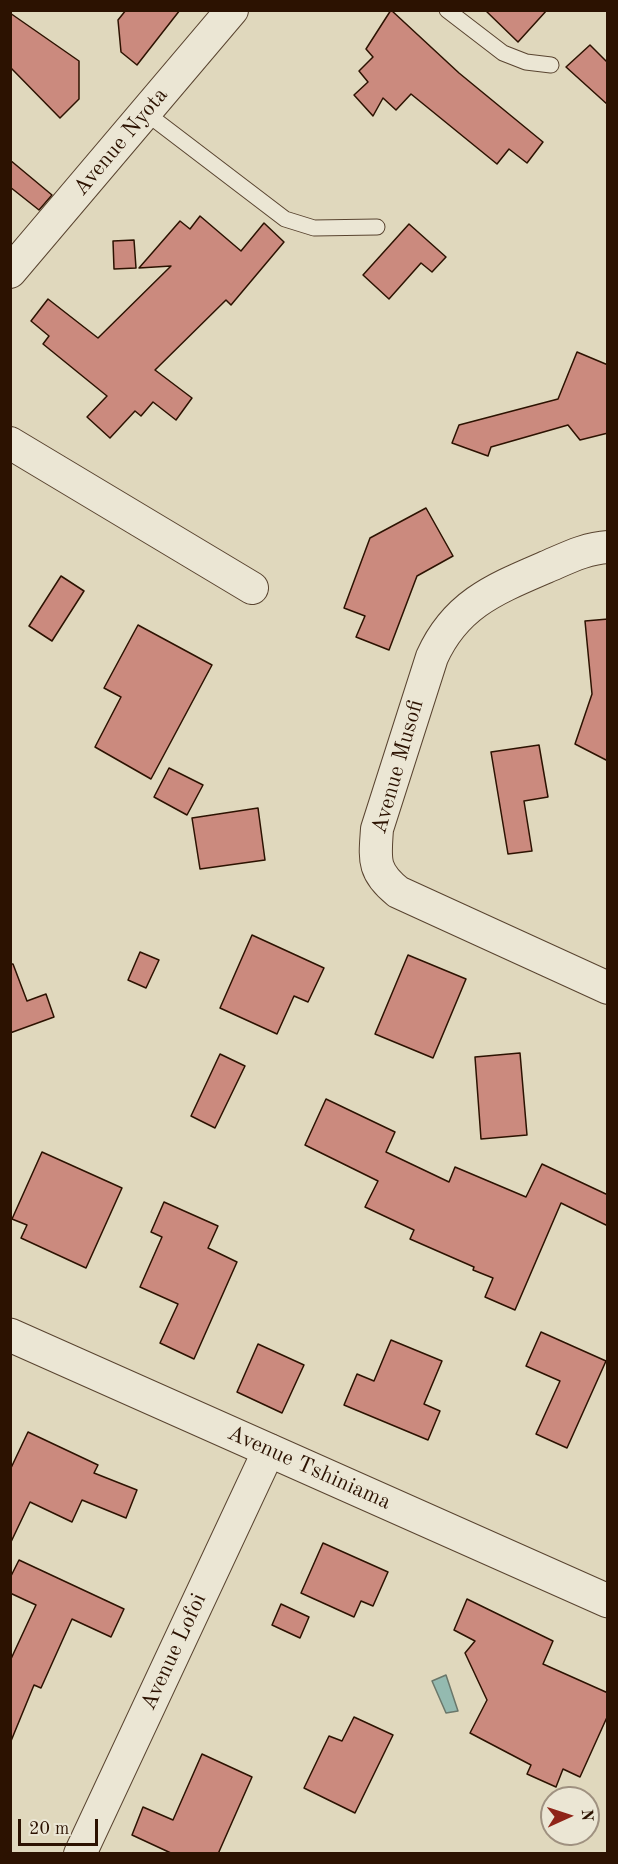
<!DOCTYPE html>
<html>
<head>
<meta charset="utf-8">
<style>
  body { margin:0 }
  #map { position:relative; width:618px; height:1864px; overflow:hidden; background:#e0d8bd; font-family:"Old Standard TT",serif }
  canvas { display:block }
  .frame { position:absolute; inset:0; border:12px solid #2c1201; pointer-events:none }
  .north { position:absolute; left:540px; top:1786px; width:60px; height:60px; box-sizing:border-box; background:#ebe6d4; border:2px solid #9f9180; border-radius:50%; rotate:87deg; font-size:16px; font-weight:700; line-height:24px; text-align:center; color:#2c1201 }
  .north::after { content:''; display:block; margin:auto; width:21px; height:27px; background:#8f2418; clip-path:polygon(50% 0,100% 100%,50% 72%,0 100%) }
  .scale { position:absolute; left:18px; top:1819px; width:80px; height:27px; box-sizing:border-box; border:3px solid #2c1201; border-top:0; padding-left:8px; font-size:18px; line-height:21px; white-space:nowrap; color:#2c1201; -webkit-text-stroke:4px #ebe6d4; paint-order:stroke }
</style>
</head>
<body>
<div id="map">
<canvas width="618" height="1864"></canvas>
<div class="frame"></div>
<div class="north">N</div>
<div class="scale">20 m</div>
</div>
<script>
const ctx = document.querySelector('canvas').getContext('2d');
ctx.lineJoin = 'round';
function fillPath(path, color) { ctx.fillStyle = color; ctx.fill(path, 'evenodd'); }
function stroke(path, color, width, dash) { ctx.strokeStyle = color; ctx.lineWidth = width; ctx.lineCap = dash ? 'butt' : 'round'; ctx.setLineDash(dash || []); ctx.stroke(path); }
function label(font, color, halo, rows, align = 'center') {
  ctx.font = font + ' "Old Standard TT",serif'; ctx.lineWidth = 4.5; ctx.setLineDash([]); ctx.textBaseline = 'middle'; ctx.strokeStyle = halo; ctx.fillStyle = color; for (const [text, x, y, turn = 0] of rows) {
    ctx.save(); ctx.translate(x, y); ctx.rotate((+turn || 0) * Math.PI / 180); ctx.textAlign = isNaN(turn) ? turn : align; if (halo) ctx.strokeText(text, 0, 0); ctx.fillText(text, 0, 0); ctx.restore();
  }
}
const water = new Path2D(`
  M446,1675l12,36 -12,2 -14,-32z`);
fillPath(water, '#94bab0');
stroke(water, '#6a776a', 1.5);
const building = new Path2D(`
  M126,10h54l-43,55 -16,-13 -3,-32z
  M391,10l68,63 84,69 -16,21 -18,-14 -12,15 -86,-70 -15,16 -13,-12 -10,18 -19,-21 14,-13 -9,-11 14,-14 -7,-8z
  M485,10h62l-29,32z
  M10,13l69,48v38l-19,19 -50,-51z
  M590,45l18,18v42l-42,-38z
  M10,160l42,35 -13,15 -29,-23z
  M200,216l41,35 23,-28 20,19 -53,63 -5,-5 -71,70 37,28 -16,22 -23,-18 -12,14 -6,-5 -25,27 -23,-21 20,-21 -64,-52 6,-8 -18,-15 17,-22 50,39 73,-72 -32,2 41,-47 10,8z
  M409,224l37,33 -14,15 -11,-9 -32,36 -26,-24z
  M134,240l2,28 -22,1 -1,-28z
  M577,352l31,13v68l-28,7 -12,-15 -77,22 -3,9 -36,-13 7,-18 99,-26z
  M426,508l27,48 -36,20 -28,74 -33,-13 9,-21 -21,-8 26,-70z
  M61,576l23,15 -32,50 -23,-15z
  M608,619v142l-33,-17 17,-50 -7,-73z
  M138,625l74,40 -61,114 -56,-32 26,-50 -17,-9z
  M539,745l9,52 -24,4 8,50 -24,3 -17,-102z
  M169,768l34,17 -16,30 -33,-18z
  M258,808l7,52 -65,9 -8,-51z
  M252,935l72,33 -16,34 -14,-6 -17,38 -57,-26z
  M140,952l19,8 -13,28 -18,-8z
  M408,955l58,24 -33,79 -58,-24z
  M10,964h3l14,37 19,-7 8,23 -44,16z
  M520,1053l7,82 -46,4 -6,-82z
  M220,1054l25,12 -30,62 -24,-12z
  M326,1099l69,33 -9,20 63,30 6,-15 71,30 16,-33 66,31v31l-47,-23 -46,107 -30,-13 8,-19 -20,-8 1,-3 -64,-28 4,-9 -49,-23 13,-26 -73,-36z
  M42,1152l80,36 -36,80 -65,-30 6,-13 -15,-6z
  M164,1202l54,24 -10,22 29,14 -43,97 -34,-16 18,-39 -38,-17 22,-50 -11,-5z
  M541,1332l65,29 -39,87 -31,-14 24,-53 -34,-15z
  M391,1340l51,21 -18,43 16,7 -12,29 -84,-35 13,-31 17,7z
  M258,1344l46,21 -22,48 -45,-21z
  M28,1432l70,33 -4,8 43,17 -11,28 -44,-18 -10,22 -42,-20 -20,42v-74z
  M323,1543l65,29 -15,34 -12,-5 -7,16 -53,-24z
  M19,1560l105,49 -13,28 -39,-18 -31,69 -7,-3 -23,56 -1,-80 26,-56 -26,-12v-15z
  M467,1599l86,42 -10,23 65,29v22l-28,62 -17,-8 -7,18 -29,-13 4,-9 -61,-32 17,-33 -22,-47 10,-12 -21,-11z
  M281,1604l28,13 -9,21 -28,-13z
  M354,1717l39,18 -38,78 -51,-25 25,-52 13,5z
  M202,1754l50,23 -34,77h-45l-41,-19 11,-28 30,13z`);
fillPath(building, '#cb8a7e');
stroke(building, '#2c1201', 1.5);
const service = new Path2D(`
  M447,10l56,43 23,9 25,3
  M146,113l139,106 29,9 63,-1`);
const minor = new Path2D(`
  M10,272l222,-262
  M10,443l242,145
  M608,547c-22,1 -43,12 -62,20 -51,22 -90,37 -114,90l-55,172c-2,30 -5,42 21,63l210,96
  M80,1854l189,-404`);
const tertiary = new Path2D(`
  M10,1335l598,266`);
stroke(service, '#594430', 17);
stroke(minor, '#594430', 34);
stroke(tertiary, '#594430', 35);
stroke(service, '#ebe6d4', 15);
stroke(minor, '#ebe6d4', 32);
stroke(tertiary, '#ebe6d4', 33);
label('22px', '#2c1201', '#ebe6d4', [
  ["Avenue Nyota",121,142,-50],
  ["Avenue Musofi",398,767,-74],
  ["Avenue Tshiniama",309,1468,24],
  ["Avenue Lofoi",174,1652,-65]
]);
</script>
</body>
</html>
